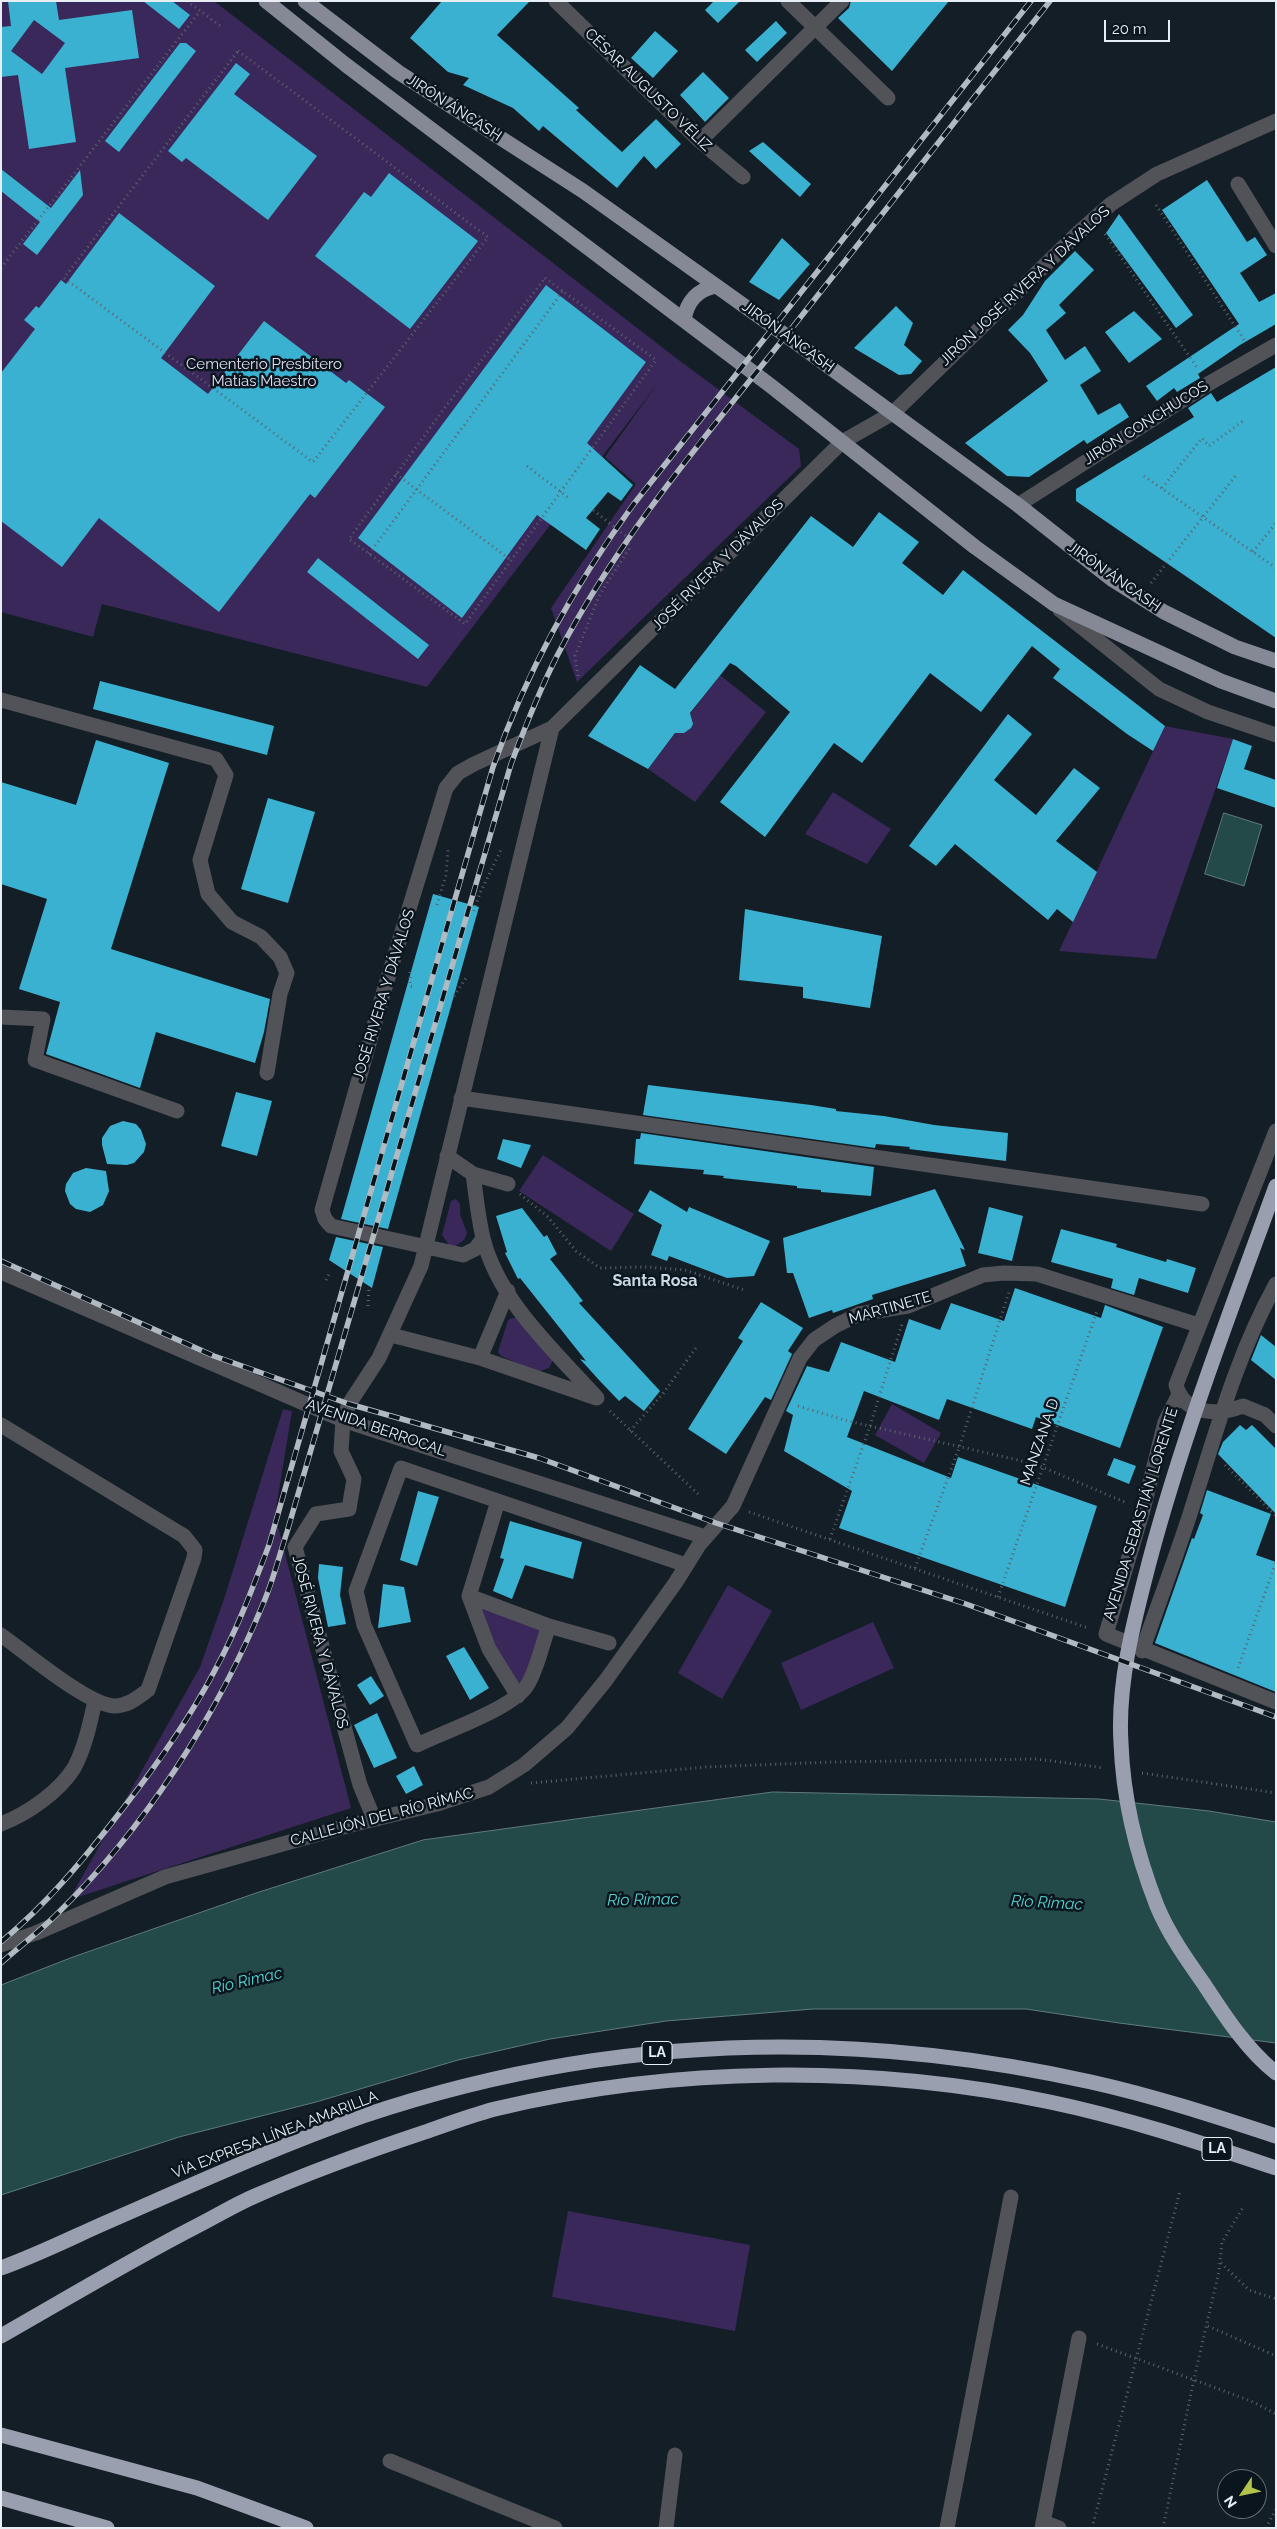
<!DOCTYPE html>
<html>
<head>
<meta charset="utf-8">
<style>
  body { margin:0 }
  #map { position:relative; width:1277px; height:2529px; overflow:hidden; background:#141e27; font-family:Raleway,sans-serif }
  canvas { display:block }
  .frame { position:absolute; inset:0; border:2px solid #e7eef5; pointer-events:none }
  .north { position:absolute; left:1217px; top:2469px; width:50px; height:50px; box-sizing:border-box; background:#0b151d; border:1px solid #636c73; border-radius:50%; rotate:236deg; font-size:14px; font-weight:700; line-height:20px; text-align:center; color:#e7eef5 }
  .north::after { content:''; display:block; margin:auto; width:18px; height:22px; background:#b2c24b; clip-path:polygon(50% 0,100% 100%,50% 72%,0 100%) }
  .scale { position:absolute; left:1104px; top:20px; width:66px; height:22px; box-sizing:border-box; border:2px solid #e7eef5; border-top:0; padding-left:6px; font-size:15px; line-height:18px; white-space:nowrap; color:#e7eef5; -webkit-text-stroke:4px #0b151d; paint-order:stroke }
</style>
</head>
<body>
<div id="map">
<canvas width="1277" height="2529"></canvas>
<div class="frame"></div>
<div class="north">N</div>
<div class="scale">20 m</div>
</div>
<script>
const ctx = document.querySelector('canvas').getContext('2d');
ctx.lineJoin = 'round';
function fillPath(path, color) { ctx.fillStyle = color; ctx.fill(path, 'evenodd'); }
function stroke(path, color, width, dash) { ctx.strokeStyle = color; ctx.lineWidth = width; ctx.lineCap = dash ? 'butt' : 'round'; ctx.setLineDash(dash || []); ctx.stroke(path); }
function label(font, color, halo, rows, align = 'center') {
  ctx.font = font + ' Raleway,sans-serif'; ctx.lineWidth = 5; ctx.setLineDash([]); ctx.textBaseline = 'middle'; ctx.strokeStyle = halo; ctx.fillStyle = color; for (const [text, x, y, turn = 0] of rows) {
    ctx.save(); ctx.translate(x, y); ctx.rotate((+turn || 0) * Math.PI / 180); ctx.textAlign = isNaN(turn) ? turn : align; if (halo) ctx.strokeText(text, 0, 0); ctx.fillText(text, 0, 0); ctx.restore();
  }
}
fillPath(new Path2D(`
  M1,1h213l462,357 123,91 2,17 -224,216 -26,-74 85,-124 -31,-27 53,-74 -231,304 -325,-83 -9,33 -92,-25z
  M720,675l46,37 -71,90 -47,-33z
  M1165,726l68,13 -77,220 -97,-8z
  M833,792l58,37 -24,35 -62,-30z
  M543,1155l91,59 -23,37 -92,-60z
  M456,1199l4,5v10l7,19 -3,7 -10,7 -5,-2 -7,-10 9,-34z
  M512,1318h6l35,42 -4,8 -12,4 -36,-16 -3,-4 10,-32z
  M892,1404l49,29 -17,30 -49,-28z
  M283,1409l9,2 -17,104 76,293 -282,92 131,-233 25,-71z
  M728,1585l44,26 -50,88 -44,-26z
  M469,1596l80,30 -31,70z
  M873,1622l21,46 -93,42 -20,-47z
  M568,2211l182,34 -15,86 -183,-34z`), '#392859');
const water = new Path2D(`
  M1224,813l38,12 -18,61 -39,-12z
  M773,1792l326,7 110,12 67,11v221l-157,-20 -93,-14h-213l-147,12 -116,18 -92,21 -142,42 -137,35 -178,58v-210l72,-28 183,-64 167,-53z`);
fillPath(water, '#234a49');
stroke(water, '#5e7b7d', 1);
fillPath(new Path2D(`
  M8,1h48l3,19 73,-10 7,48 -74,10 11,74 -47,7 -11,-74 -17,2v-50l10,-1zM34,20l31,23 -23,31 -31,-23z
  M143,1h29l18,14 -11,14z
  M442,1h88l-33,34 82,73 -3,2 46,42 34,-33 25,25 -25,25 -12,-13 -27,32 -74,-62 -4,5 -26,-23 -50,-23 6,-7 -21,-6 -38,-34z
  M714,1h26l-22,22 -13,-13z
  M851,1h98l-57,70 -54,-53 11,-10z
  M776,21l11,12 -30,29 -12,-12z
  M655,31l23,20 -25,27 -22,-20z
  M180,43h6l10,8 -77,101 -14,-11z
  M236,63l14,11 -16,20 83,62 -49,64 -82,-62 -4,4 -14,-11z
  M703,72l26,26 -24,24 -25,-27z
  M763,142l48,42 -11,13 -51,-46z
  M1,169l50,39 29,-38 3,25 -46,60 -14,-11 17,-22 -39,-31z
  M389,173l89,68 -68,88 -95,-73 49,-64 7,5z
  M1207,180l40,62 8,-5 12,18 -27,18 19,29 17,-9v31l-36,21 -42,29 2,4 -23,14 -3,-4 -17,13 -11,-15 93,-62 -77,-114z
  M119,213l96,73 -54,72 47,36 56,-73 82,62 3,-3 36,27 -70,91 -5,-4 -91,118 -120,-94 -37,49 -61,-46v-148l34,-44 -11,-9 12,-14 3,2 22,-28 5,4z
  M1119,214l74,101 -17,13 -70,-95z
  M782,238l28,26 -31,36 -30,-18z
  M1075,251l19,19 -35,35 7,8 -20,17 19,30 20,-14 16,25 -21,14 18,30 22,-12 9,14 -42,27 -3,-4 -55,37 -22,-1 -42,-33 83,-62 -18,-28 -22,-23 15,-15 22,-34z
  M546,285l100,77 -59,81 46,42 -12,16 -13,-9 -22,26 14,11 -14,21 -49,-35 -75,103 -104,-80z
  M896,306l17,17 -9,22 18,16 -11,13 -12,1 -45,-27z
  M1134,311l28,28 -33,24 -24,-31z
  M1276,367v271l-200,-137v-12l118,-72 -6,-9 23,-15 6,9z
  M879,512l40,30 -17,21 41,32 20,-25 202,156 -12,25 -26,-17 -74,-56 7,-9 -28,-23 -51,66 -51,-39 -68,90 -28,-20 -69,94 -45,-35 70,-90 -54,-46 -6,-3 -40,50 3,11 -2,4 -7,5h-9l-27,36 -60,-33 52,-71 35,24 136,-173 42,31z
  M318,558l111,87 -11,14 -111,-87z
  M100,681l174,45 -7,29 -174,-46z
  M1008,714l24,20 -38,46 42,35 38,-47 26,20 -44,53 41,31 -24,50 -16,-13 -9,11 -93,-76 -19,22 -27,-20z
  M1233,739l19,7 -8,23 32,11v28l-59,-20z
  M96,740l73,23 -58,186 159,50 -6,33 -9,31 -99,-31 -16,56 -94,-34 14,-52 -41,-13 28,-90 -46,-15v-102l75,23z
  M268,798l47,14 -27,91 -47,-14z
  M433,894l46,13 -91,322 -47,-10z
  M745,909l137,27 -12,72 -67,-10v-11l-64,-7z
  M648,1085l163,20 25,4v2l48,5 50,9 74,8 -2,28 -97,-12 1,-2 -34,-3 -1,4 -232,-33z
  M236,1092l36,9 -15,55 -36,-10z
  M123,1121l13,3 5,6 5,14 -2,8 -10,11 -7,2 -20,-1 -5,-19v-7l8,-12z
  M641,1133l233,34 -3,29 -50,-4v-2l-24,-2v-2l-74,-8 1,-2 -21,-2 1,-4 -70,-6 2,-25h4z
  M503,1139l28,6 -10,23 -24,-9z
  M86,1168l20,3 3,20 -6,14 -13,7 -14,-3 -6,-5 -5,-13 1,-7 7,-11z
  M935,1189l30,61 -5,-2 6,18 -94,29 1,4 -40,14 -1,-3 -23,8 -16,-45h-6l-4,-35z
  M650,1190l37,22 2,-5 81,34 -16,35 -27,2 -58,-22 -2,5 -16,-6 11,-30 -24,-14z
  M989,1207l34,9 -11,45 -34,-8z
  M522,1208l22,29 3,-2 10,19 -7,5 33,42 -4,2 81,88 -16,20 -19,-15 -6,5 -20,-21 -19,-21 6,2 -66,-83 -2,1 -13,-26 2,-1 -11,-36z
  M1061,1229l56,15 -1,3 50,15 1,-3 29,9 -8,25 -49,-15 -5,17 -23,-7 2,-9 -62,-17z
  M336,1237l47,10 -11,41 -43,-28z
  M1015,1288l86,30 4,-13 58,22 -43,121 -84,-31 -4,12 -85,-30 -8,21 -75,-29 -17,46 104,41 7,-21 139,49 -32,101 -226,-79 13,-37 -68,-40 9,-36 -7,-4 21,-45 22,6 12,-30 54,20 14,-43 31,11 11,-27 53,18z
  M761,1302l42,26 -15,23 4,3 -21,46 -6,-3 -39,57 -38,-25 55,-88 -5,-3z
  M1261,1335l15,12v33l-25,-20z
  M1240,1425l6,5 6,-5 24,24v65l-58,-60 5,-12z
  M1114,1458l22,8 -7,18 -22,-9z
  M1207,1490l64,24 -15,41 20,7v130l-121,-49 37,-105 2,1 9,-24 -3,-2z
  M418,1491l21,6 -22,69 -17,-6z
  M510,1521l72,21 -9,37 -48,-14 -13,34 -19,-8 11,-32 -4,-1z
  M319,1564l24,3 -3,28 6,29 -18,3 -10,-49z
  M383,1584l21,3 7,35 -33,6z
  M464,1647l25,41 -19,12 -24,-44z
  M371,1676l13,20 -14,9 -13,-20z
  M377,1713l20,45 -23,10 -20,-43z
  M414,1766l9,19 -17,9 -10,-18z`), '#3bb1d1');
stroke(new Path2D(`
  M187,1l36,27
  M238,51l250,186 -175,225 -249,-184z
  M1156,205l90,138
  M1105,234l93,135
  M1,268l199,-257
  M545,278l111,82 -191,264 -116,-85 97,-133z
  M527,466l43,33
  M396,474l115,86
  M1144,476l132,92
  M1162,488l40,-50 7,8 34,-25
  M1253,552l23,-29
  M369,554l194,-263
  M1151,583l86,-109
  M578,676l-3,-20 25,-62 29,-45 -1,-11 -35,-28
  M437,905l9,-30 2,-25
  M474,911l6,-18 22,-45
  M410,972v14l4,1
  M454,996l12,-18
  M520,1194l28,23 28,34 24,17 47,-1 38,3 59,20
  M326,1280l4,-8
  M368,1306l1,-20
  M798,1406l50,15 187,43 92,39
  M610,1411l88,83
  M630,1431l32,-36 36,-50
  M1225,1465l51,51
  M749,1512l339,116
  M830,1539l40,-113 32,-102
  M915,1568l45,-123 49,-153
  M998,1597l99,-286
  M1238,1668l38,-106
  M1142,1773l134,20
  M531,1783l175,-16 127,-5 204,-3 67,9
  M1221,2263l28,27 27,9
  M1208,2326l68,30
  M1097,2344l154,57 25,13
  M1092,2528l88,-337
  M1163,2528l31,-149 25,-108 3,-29 22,-36
  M1266,2528l10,-19`), '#5b646c', 3, [1, 4]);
stroke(new Path2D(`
  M556,1l144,140 43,36
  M788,1l100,97
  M700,141l142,-140
  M1238,184l38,62
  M1018,505l190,-121 68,-39
  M1060,610l99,79 49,23 68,23
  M1,700l215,59 10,16 -26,85 8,34 24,28 29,15 19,20 7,16 -7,21 -13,79
  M1,1017l42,2 -8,41 142,51
  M461,1098l741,106
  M1276,1131l-100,254c8,30 41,31 67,21l22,9 11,11
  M447,1156l26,18 35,10
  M473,1174c3,21 5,43 10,64 16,64 72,113 114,160
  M483,1239l-8,10 -12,6 -132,-29 -6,-7 -3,-9 61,-216 63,-206 12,-15 16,-9 78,-36 290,-286 51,-29 185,-180 33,-29 46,-30 119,-53
  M1,1272l342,148 362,117
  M391,1335l89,23 116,40
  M480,1358l28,-67
  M1179,1394l-14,28 -22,88 -37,124 170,68
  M1,1425l183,111 11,14 -1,8 -46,132c-11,8 -20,16 -34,16 -26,-1 -89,-54 -113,-71
  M498,1501l-29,95 20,53 29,47
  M469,1596l80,30 60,17
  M549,1626c-7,18 -11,41 -21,58 -13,24 -85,48 -111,61l-53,-120 -8,-34 45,-123 285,97
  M1142,1651c16,-46 33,-91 48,-137 25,-78 46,-158 86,-230
  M374,1819l-14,-34 -65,-238 21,-33 33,-5 5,-30 -13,-28 2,-31 6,-16 30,-46 42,-92 131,-538
  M1,1824c26,-10 58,-32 73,-56 11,-20 16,-45 21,-67
  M1,1945l35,-12 129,-56 182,-51 90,-22 52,-17 35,-22 43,-37 39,-48 70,-98 23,-37 34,-39 67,-148 14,-18 21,-14 24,-12 49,-8 75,-31 21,-2 33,1 161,51
  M390,2461l165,67
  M1043,2522l16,6
  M666,2528l9,-73
  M947,2528l64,-331
  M1042,2528l37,-190`), '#515359', 15);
stroke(new Path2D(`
  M266,1l80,64 425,321 204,161 79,57 167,77 55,20
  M305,1l93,71 185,119 219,156 216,158 95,75 51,32 71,35 41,14
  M684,320c3,-19 13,-30 32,-34`), '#858996', 15);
stroke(new Path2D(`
  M1276,1186c-45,124 -92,246 -126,373 -15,58 -33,123 -29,184 2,55 16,112 36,163 11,27 30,54 47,78 21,32 42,65 72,89
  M1,2268c36,-13 70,-30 104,-45 85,-37 170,-76 258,-107 240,-81 481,-89 728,-34 63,14 124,34 185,54
  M1,2336c65,-37 128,-75 194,-109 20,-10 39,-22 60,-31 55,-24 113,-45 170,-64 23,-8 47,-17 70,-23 180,-43 374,-45 555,-7 77,16 151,41 226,66
  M1,2435l196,53 109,40
  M1,2498l106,30`), '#999fae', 15);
const rail = new Path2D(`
  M1,1261l213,95 135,48 190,54 177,65 250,81 310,113
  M1,1942c48,-40 82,-82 120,-131 35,-45 68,-91 94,-141 22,-40 38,-83 54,-125l224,-778c34,-97 80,-179 140,-262l398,-504
  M1,1963c18,-16 38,-31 55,-48 88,-86 160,-197 207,-311 10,-23 16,-48 24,-72l224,-768c14,-37 28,-73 46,-108 60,-116 146,-217 227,-318 89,-112 178,-225 266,-337`);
stroke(rail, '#b1b9c1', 5.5);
stroke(rail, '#0b151d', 4, [11]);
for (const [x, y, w] of [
  [657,2053,30],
  [1217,2149,30]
]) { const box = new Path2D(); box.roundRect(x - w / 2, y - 11.5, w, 23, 4); ctx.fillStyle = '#0b151d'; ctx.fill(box); stroke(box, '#e7eef5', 1); }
label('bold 14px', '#e7eef5', null, [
  ["LA",657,2053],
  ["LA",1217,2149]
]);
label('15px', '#e7eef5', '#0b151d', [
  ["CÉSAR AUGUSTO VÉLIZ",648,90,44],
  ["JIRÓN ÁNCASH",454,108,33],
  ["JIRÓN JOSÉ RIVERA Y DÁVALOS",1025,286,-43],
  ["JIRÓN ÁNCASH",788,337,36],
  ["JIRÓN CONCHUCOS",1146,423,-32],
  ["JOSÉ RIVERA Y DÁVALOS",718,565,-45],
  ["JIRÓN ÁNCASH",1114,577,35],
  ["JOSÉ RIVERA Y DÁVALOS",384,995,-73],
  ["MARTINETE",890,1308,-16],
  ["AVENIDA BERROCAL",376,1428,19],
  ["MANZANA D",1040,1442,-71],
  ["AVENIDA SEBASTIÁN LORENTE",1141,1514,-73],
  ["JOSÉ RIVERA Y DÁVALOS",320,1642,75],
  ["CALLEJÓN DEL RÍO RÍMAC",382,1817,-15],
  ["VÍA EXPRESA LÍNEA AMARILLA",275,2135,-21]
]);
label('15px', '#e2ddf1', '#0b151d', [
  ["Cementerio Presbítero",264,364],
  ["Matías Maestro",264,381]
]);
label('bold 16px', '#cad8e5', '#0b151d', [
  ["Santa Rosa",655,1281]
]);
label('italic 16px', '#52d5d3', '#0b151d', [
  ["Río Rímac",643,1900,-1],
  ["Río Rímac",1047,1903,3],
  ["Río Rímac",247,1981,-13]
]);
</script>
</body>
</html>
